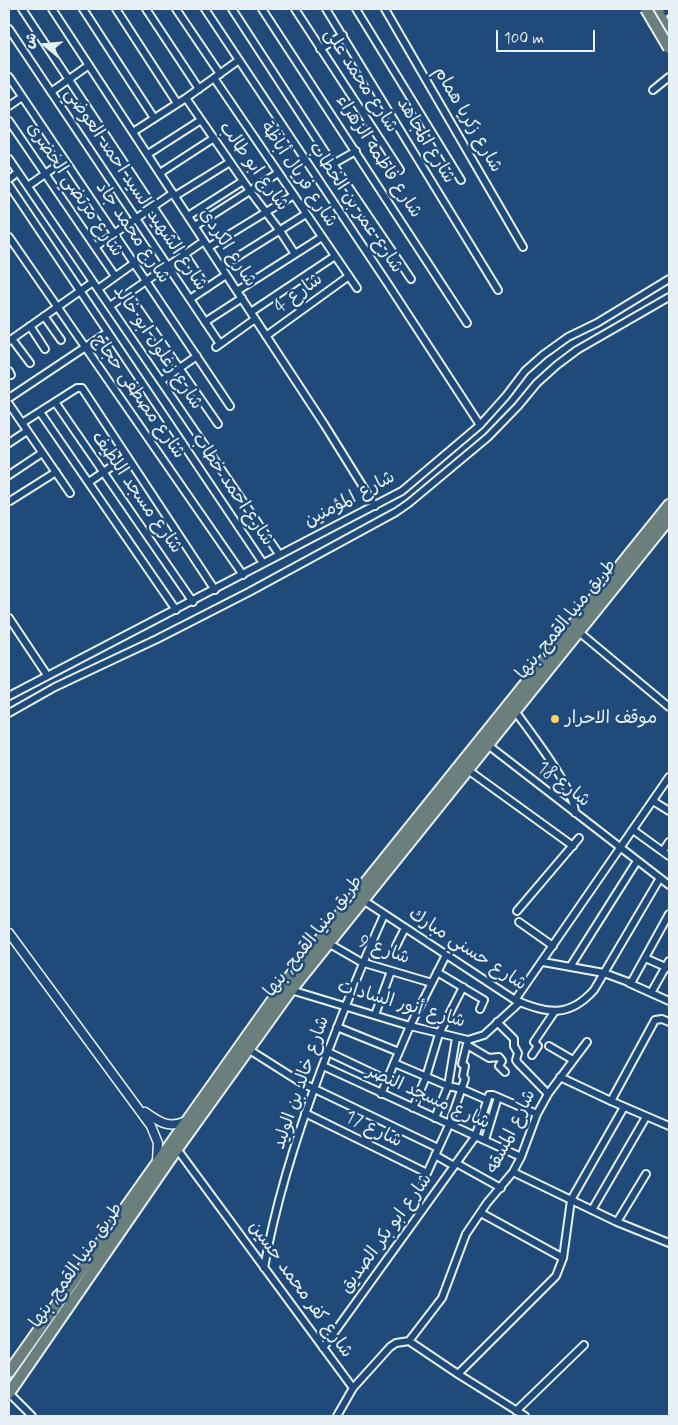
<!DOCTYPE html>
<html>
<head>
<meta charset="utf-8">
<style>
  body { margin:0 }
  #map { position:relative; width:678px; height:1425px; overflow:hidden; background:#1f4a7a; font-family:Mynerve,"Playpen Sans Arabic",sans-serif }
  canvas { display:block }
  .frame { position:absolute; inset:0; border:10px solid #e8f1f8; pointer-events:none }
  .north { position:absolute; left:20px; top:20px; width:50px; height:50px; -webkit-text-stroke:4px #1f4a7a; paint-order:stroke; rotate:287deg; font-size:14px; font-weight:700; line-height:20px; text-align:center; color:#e8f1f8 }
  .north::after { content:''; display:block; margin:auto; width:18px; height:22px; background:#e8f1f8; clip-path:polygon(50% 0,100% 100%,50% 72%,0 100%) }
  .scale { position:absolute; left:496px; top:30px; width:99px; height:22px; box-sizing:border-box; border:2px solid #e8f1f8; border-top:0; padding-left:6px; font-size:15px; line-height:18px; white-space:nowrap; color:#e8f1f8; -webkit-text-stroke:4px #1f4a7a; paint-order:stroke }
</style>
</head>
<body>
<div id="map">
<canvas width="678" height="1425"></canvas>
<div class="frame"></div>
<div class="north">ش</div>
<div class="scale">100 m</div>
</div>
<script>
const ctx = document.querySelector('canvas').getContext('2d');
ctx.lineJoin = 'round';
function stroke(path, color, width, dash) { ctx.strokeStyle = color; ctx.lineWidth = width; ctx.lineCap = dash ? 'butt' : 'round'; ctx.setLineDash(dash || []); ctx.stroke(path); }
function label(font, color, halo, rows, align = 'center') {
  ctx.font = font + ' Mynerve,"Playpen Sans Arabic",sans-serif'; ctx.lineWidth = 5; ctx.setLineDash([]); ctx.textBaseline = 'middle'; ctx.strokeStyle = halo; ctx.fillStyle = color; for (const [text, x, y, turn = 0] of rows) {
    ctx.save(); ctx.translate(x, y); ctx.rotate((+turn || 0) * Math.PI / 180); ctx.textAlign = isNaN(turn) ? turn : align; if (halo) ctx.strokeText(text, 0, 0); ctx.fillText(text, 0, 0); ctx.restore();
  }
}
const minor = new Path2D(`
  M22,9l185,279
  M52,9l272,415 51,82
  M83,9l71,109
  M116,9l61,94
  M146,9l53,80
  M176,9l44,65
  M205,9l181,272 94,144
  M232,9l101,155 78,115
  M262,9l205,314
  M295,9l105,161
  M326,9l172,281
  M356,9l105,171
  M385,9l138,238
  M660,16l9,-6
  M9,29l211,315
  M320,49l23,-14
  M9,77l221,329
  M214,78l143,210
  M653,90l16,-13
  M51,92l38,-27
  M186,98l64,93 30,40 15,23
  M9,106l13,-9
  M9,121l106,155
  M133,132l53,-34 53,-38
  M148,154l53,-34
  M9,159l270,395
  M333,164l23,-13
  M160,173l54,-35
  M9,179l9,-7
  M9,185l254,378
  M28,186l37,-26
  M175,196l55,-34
  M188,216l55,-35
  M195,226l83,-53
  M9,237l234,338
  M95,247l78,-54
  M209,247l85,-52
  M221,267l85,-53
  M98,289l46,-33
  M237,291l85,-54
  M128,294l90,130
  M190,299l36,-24
  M110,306l94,-65
  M251,312l84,-56
  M44,316l17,24
  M205,322l37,-24
  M30,326l15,23
  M266,336l83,-60
  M12,339l18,24
  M9,341l84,-59
  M216,347l39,-28
  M9,371l2,4
  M161,381l36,-25
  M9,398l99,-66
  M55,402l138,200
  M9,404l61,89
  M40,412l136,198
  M22,423l55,-35h5l133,202
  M9,443l18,-12
  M9,475l33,-22
  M89,482l38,-26
  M10,501l46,-29
  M9,618l38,57
  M579,632l90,75
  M9,696l393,-205 78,-66 26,-29 19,-25 18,-16 25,-18 29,-14 72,-44
  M515,711c15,21 60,78 60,102
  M9,713l46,-26 102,-48 92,-47 147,-80 13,-9 79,-66 30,-31 19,-23 20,-18 20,-15 92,-53
  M488,745l181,140
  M468,770l105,76
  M653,801l16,10
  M633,830l36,26
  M663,851l6,-9
  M363,900l152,100c32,14 54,18 79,-10l66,-112
  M517,911l62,-73
  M519,922l34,24
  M328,943l33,19 71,21
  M396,946l9,-18
  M645,958l23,10
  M543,962l61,11 27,10 38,-69
  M570,967l67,-106
  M437,972l47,28 -4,9
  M629,983l40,18
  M291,990l119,36 58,14 16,-5 36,-33
  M651,993l18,-32
  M515,1000l154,-223
  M375,1015l16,-44
  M497,1022l17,17v7l4,7 -2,7 2,3 30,31
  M337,1027l62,25
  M467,1045l22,13 10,-1 3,4 -3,5 6,6
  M549,1046l24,14
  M248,1049l52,33 138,66
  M328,1052l59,28
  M532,1055l6,-9 -4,-4 21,-31
  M394,1063l54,23 14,3 25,11
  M323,1066l198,91
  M560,1077l51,24 58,25
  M381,1094l29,-68 36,-71
  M611,1101l44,-81 7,-1 7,3
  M413,1108l13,-31 13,-43 24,-47
  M305,1113l122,60
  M435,1118l13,-32 8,-48
  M485,1140l13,-43
  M177,1149l176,239
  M435,1155l19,11
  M456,1163l45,25
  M513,1172l104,50 52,21
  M423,1182l26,-57 16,-46 -2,-3 2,-10 -3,-2 6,-24
  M592,1210l54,-93
  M481,1213l82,45
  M617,1222l29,-48
  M264,1268c12,-68 33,-134 57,-198 20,-53 40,-104 63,-155
  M409,1341l33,-43 24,-64 21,-31 26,-31 8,-15 16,-43 11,-20 39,-52
  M409,1341l49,33 67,42
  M323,1348l152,-211 14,-42h4l44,19
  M458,1374l98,-98 7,-18 8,-58 53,-93
  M9,1393l23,23
  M516,1411l68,-66
  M337,1416l16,-28 37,-41 6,-4 13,-2`);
const tertiary = new Path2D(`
  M9,933l142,193 7,17 -1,18
  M145,1112c14,10 24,17 41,9`);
const trunk = new Path2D(`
  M656,9l13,23
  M9,1372l275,-388 385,-479
  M9,1393l168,-244 114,-159 378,-471`);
stroke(minor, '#e8f1f8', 10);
stroke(tertiary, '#e8f1f8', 11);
stroke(trunk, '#e8f1f8', 14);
stroke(minor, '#1f4a7a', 6);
stroke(tertiary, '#1f4a7a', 8);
stroke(trunk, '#6b7f7c', 10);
const trunkBridge = new Path2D(`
  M646,9l23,39`);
stroke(trunkBridge, '#e8f1f8', 14, []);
stroke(trunkBridge, '#6b7f7c', 10);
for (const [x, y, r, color] of [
  [555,719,5,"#ffd166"]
]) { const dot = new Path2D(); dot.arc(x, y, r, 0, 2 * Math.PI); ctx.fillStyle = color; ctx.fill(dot); stroke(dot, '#1f4a7a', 2); }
label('18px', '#e8f1f8', '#1f4a7a', [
  ["شارع محمد على",360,81,57],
  ["شارع زكريا همام",467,120,60],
  ["شارع المجاهد",425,141,59],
  ["شارع فاطمه الزهراء",378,157,57],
  ["شارع ابو طالب",253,167,54],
  ["شارع فريال أباظة",298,175,56],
  ["شارع مرتضي الخضرى",74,190,56],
  ["شارع الشهيد السيد احمد العوضي",135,190,56],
  ["شارع عمر بن الخطاب",355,208,56],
  ["شارع محمد جاد",132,233,56],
  ["شارع الكردى",227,248,57],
  ["شارع 4",299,294,-36],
  ["شارع زغلول ابو خالد",157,348,56],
  ["شارع مصطفى حجاج",138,397,55],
  ["شارع احمد خطاب",232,490,56],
  ["شارع مسجد اللطيف",136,493,55],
  ["شارع المؤمنين",350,500,-28],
  ["طريق منيا القمح, بنها",567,620,-51],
  ["شارع 18",563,785,38],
  ["طريق منيا القمح, بنها",314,937,-52],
  ["شارع حسني مبارك",467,950,33],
  ["شارع 9",384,951,20],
  ["شارع أنور السادات",401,1005,16],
  ["شارع خالد بن الوليد",302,1083,-71],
  ["شارع مسجد النصر",428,1098,24],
  ["شارع 17",373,1130,26],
  ["شارع المسقه",512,1132,-64],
  ["شارع ابو بكر الصديق",387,1234,-54],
  ["طريق منيا القمح, بنها",77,1266,-55],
  ["شارع كفر محمد حسين",300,1290,54]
]);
label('18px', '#e8f1f8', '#1f4a7a', [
  ["موقف الاحرار",565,719]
], 'left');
</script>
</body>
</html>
